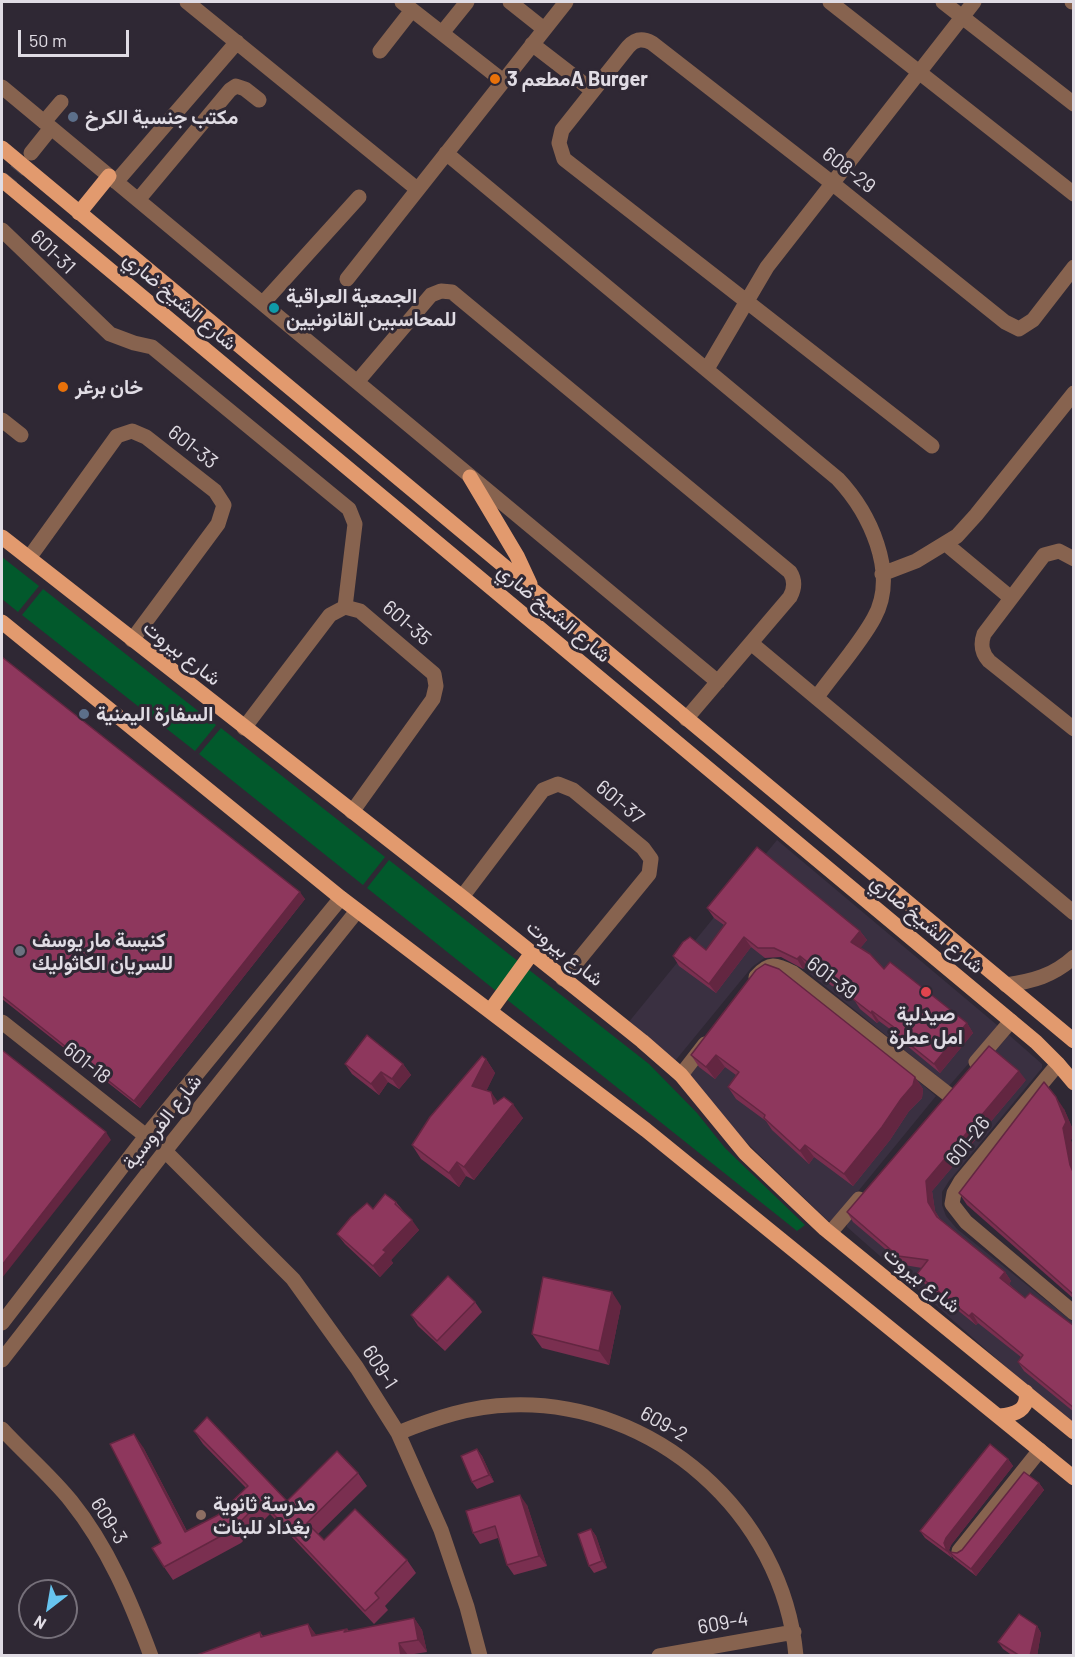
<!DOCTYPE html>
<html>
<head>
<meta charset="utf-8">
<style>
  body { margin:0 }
  #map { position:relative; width:1075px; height:1657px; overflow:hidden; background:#2f2834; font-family:Barlow,sans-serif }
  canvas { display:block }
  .frame { position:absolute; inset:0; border:3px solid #e0dce4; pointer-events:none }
  .north { position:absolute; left:18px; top:1579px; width:60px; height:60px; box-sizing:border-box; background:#2f2834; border:2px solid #76707a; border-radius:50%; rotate:211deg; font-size:16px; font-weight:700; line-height:24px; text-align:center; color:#e0dce4 }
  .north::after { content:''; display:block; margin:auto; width:21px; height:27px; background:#67c4ef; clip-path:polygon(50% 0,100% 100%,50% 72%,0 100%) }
  .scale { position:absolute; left:18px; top:30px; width:111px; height:27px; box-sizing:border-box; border:3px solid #e0dce4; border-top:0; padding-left:8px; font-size:18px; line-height:21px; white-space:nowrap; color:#e0dce4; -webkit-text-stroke:4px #2f2834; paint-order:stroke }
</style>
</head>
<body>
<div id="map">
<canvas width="1075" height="1657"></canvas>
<div class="frame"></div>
<div class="north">N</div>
<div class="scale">50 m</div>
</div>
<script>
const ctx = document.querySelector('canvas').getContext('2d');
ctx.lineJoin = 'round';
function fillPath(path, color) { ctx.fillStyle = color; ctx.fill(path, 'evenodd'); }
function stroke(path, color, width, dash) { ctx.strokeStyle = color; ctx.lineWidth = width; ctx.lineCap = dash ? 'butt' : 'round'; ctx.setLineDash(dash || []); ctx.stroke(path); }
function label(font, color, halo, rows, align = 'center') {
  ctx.font = font + ' Barlow,Vazirmatn,sans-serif'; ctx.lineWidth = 6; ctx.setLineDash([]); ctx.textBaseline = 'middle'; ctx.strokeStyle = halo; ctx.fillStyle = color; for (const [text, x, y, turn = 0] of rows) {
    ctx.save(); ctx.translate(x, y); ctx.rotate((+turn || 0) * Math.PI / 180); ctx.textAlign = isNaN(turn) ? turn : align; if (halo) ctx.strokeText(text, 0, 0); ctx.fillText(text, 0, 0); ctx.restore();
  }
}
fillPath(new Path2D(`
  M777,840l220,185v6l-48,55 -155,-125 -13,-6 -14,1 -15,11 -77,94 -47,-38z
  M783,967l153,129 -103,126 -5,-1 -83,-80 -63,-71z
  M1009,1035l33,29v4l-93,113 -7,11v13l4,11 11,13 116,93v104l-226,-199v-7z`), '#3a3041');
fillPath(new Path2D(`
  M2,557l37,29 -21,26 -16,-13z
  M43,589l173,136 -21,26 -173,-136z
  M221,728l164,129 -22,28 -164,-131z
  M389,860l260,204 48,49 28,35 80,77 -8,6 -430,-343z`), '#02592c');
stroke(new Path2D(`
  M2,189l28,-35`), '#4a434e', 15, [15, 8]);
stroke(new Path2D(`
  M187,2l230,187
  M402,2l101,79
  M510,2l34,27
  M830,2l244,192
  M943,2l131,102
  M1072,2h2
  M442,33l25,-31
  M532,44l61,47
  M380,51l32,-41
  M2,87l716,595
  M44,122l17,-20
  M31,153l20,-25
  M446,153l392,326c31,33 61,94 36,139 -14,26 -40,55 -57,79
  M116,182l121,-140
  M138,200l92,-110 6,-4 9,3 14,11
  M2,230l108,104 24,9 18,4 197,162 6,15 -10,83
  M347,279l219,-277
  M263,303l96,-106
  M707,369l60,-102 207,-265
  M357,382l74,-87 10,-4 11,1 338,280c5,8 5,16 0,25l-104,122
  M2,420l19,15
  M932,446l-368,-287 -5,-16 3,-13 66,-83c7,-8 15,-9 24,-4l180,140 173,139 14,7 14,-9 41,-53
  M946,544l65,54
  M29,558l88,-122 15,-5 14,6 69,54 9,14 -6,19 -86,116
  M1074,559l-15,-8 -15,4 -60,79c-4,11 -2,19 5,27l85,68
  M882,574l34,-13 41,-25 19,-21 98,-122
  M751,643l323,270
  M244,728l86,-113 15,-8 15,4 74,63 2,12 -3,13 -81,113
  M462,897l81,-107 15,-6 15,6 70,58 8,11 -2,15 -86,105
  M756,977c13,-15 20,-13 37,-4l156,122
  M1006,985c27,-4 47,-9 68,-28
  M2,1022l144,114
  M976,1062l35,-41
  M1058,1064l-97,117 -7,12 -2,11 14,18 108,91
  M681,1075l24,-31
  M165,1151l128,128 64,89 41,65 43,97 26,77 13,49
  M830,1233l29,-34
  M2,1323l144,-187 195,-238
  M2,1360l163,-209 192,-240
  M2,1429c22,24 49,47 69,72 37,46 60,101 80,155
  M398,1433c37,-15 73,-27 113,-28 143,-5 272,108 285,251
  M959,1551l81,-101
  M659,1656l135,-24`), '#87634f', 15);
stroke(new Path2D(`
  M2,148l1072,893
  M2,180l1034,862 22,22 16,19
  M79,213l30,-37
  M470,477l47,79 13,28
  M2,537l460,360 180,144 39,34 64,78 80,76 249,203
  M2,622l339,276 305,232 428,348
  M490,1011l42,-58
  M999,1416c16,-1 30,-6 27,-24`), '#e29a6e', 15);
fillPath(new Path2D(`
  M2,657l303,242 -165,209 -138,-109z
  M707,908l153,23 7,9 -7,8 24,21 83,54 6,10 -33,40 -40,-33 -6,-8 -15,-11 -2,2 -17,-14 -7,-11 -8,-7 -13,-5 -26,-21 -3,4 -22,-12 -16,1 -14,-11 -35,46 -37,-27 -6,-10 33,-6 18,-25 -10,-7z
  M756,970l159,107 8,12 -1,9 -13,13 -19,29 -37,46 -39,-29 -5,7 -37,-34 -6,-9 -30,-22 -8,-12 8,-12 -11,-8 -10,12 -16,-12 -8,-12z
  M486,1059l9,14 -9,18 12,11 25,16 -49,62 -8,-4 -7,11 -38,-28 -9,-14z
  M345,1064h58l8,11 -12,14 -11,-7 -9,13 -27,-21z
  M1026,1080l-94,111 3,20 5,8 65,53 6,9 -2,3 16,14 49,28v86l-50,-41 -6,-9 3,-5 -43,-34 -2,2 -52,-42 -7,-9 5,-6 -18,-3 -51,-43 -6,-10z
  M1064,1109l10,23v3l-3,5 3,14v145l-107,-94 -8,-12z
  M396,1202l23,28 -28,30 2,3 -13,14 -35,-33 -8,-10 36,-25z
  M475,1302l7,10 -37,39 -27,-25 -7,-11z
  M621,1306l-12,59 -67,-17 -10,-14z
  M194,1431l93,70 71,-28 9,13 -49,48 6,6 83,20 9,13 -31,33 3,4 -14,14 -104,-110 -29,29 -68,37 -9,-13 -3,-24 -18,-96 44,84 31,-16 28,-27 -43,-44z
  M477,1449l5,7 12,26 -17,7 -5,-7z
  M1008,1459l5,7 -62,79 -2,5 1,2 7,1 5,-3 77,-67 5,7 -68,86 -22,-17 -3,-4 1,3 -27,-20 -5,-7z
  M527,1505l20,61 -33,9 -7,-10 -9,-27 -18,6 -7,-11z
  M591,1529l5,7 11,32 -13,5 -5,-7z
  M414,1618l8,12 5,22 -19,3 -214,1 66,-24 3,4 45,-12 8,11 31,-6 2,2z
  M1037,1626l4,7 -4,23h-24l-10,-7 -5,-7z`), '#7a2f50');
fillPath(new Path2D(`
  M300,892l5,7 -165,209 -6,-7z
  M860,931l7,9 -9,11 -7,-9z
  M744,937l7,10 -35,46 -7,-9z
  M800,956l6,9 -3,4 -6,-10z
  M872,1011l7,10 -2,2 -6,-10z
  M967,1023l6,10 -33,40 -6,-9z
  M716,1055l9,12 -10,12 -9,-12z
  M486,1059l9,14 -13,27 -10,-14z
  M403,1064l8,11 -12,14 -7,-10z
  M1019,1071l7,9 -94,111 3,20 9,16 -16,-25 -2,-21z
  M381,1072l7,10 -9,13 -8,-11z
  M915,1077l8,12 -1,9 -13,13 -19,29 -37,46 -9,-12z
  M491,1092l10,14 12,-2 10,14 -49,62 -10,-13 30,-63z
  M1056,1097l8,12 10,23v3l-3,5 3,14v20l-4,-9z
  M106,1132l5,8 -109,138v-13z
  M805,1145l9,12 -5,7 -9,-13z
  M457,1162l9,14 -7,11 -10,-14z
  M412,1220l7,10 -28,30 2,3 -13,14 -7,-11 10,-16z
  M1005,1272l6,9 -4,6 -7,-9z
  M612,1292l9,14 -12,59 -10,-14z
  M972,1313l6,10 -2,2 -7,-9z
  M134,1434l9,13 51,98 -9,-13z
  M477,1449l5,7 12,26 -5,-7z
  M1008,1459l5,7 -62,79 -2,5 2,3 -2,-1 3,6 -5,-7 -3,-8 2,-5z
  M1039,1483l5,7 -68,86 -5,-7z
  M520,1495l7,10 20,61 -8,-10z
  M591,1529l5,7 11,32 -5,-7z
  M414,1618l8,12 5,22 -9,-12z
  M308,1624l9,12h-5z
  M1037,1626l4,7 -4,23h-7z
  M399,1643l9,12 -7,1z`), '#632641');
const building = new Path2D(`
  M2,657l298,235 -166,209 -132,-105z
  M757,847l103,84 -9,11 19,12 14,15 6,-7 77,61 -33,41 -41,-33 2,-3 -23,-17 -1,2 -18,-14 -3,-7 -11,-11 -13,-4 -26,-21 -3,3 -23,-11h-16l-14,-11 -35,47 -36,-28 10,-14 7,-5 16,13 20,-27 -19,-15z
  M765,964l14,5 136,108 -2,8 -12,14 -19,28 -38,47 -39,-29 -5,6 -36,-33 1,-3 -37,-28 11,-15 -23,-17 -10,12 -15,-12 65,-85z
  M367,1035l36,29 -11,15 -11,-7 -10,12 -26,-20z
  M989,1046l30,25 -93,110 2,21 9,15 68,55 -5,6 25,20 5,-5 44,33v82l-56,-46 5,-7 -51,-42 -3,3 -52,-42 11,-14 -30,-4 -51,-44z
  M2,1050l104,82 -104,133z
  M482,1056l4,3 -14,27 19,6 3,12 10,-7 9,7 -49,63 -7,-5 -8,11 -37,-28 18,-28z
  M1044,1082l12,15 10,25 -3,6 7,37 4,9v121l-115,-102z
  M385,1194l11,8 -1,2 17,16 -29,30 3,2 -13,14 -36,-32 14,-17 16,-14 6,6z
  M448,1276l27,26 -38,39 -26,-26z
  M543,1277l69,15 -13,59 -67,-17z
  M207,1417l80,84 50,-50 21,22 -51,50 17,17 31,-31 52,51 -32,33 4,5 -14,13 -104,-110 -29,29 -68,37 -12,-19 9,-5 -51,-99 24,-10 51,98 33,-17 30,-29 -54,-55z
  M990,1444l18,15 -62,79 -2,5 3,8 -27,-20z
  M477,1449l12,26 -17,7 -11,-26z
  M1024,1472l15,11 -68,86 -22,-17 8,1 5,-3z
  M520,1495l19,61 -32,9 -12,-39 -22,7 -7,-22z
  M591,1529l11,32 -13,5 -11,-32z
  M1019,1614l18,12 -7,30h-10l-22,-14z
  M414,1618l4,22 -19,3 2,13h-207l66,-24 1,5 47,-13 4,12 35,-7 -3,3z`);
fillPath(building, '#8e375d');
stroke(building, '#632641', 1.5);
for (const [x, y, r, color] of [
  [495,79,6,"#e8710a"],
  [73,117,6,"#5c6f8a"],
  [274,308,6,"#0f9aa8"],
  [63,387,6,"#e8710a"],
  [84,714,6,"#5c6f8a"],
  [20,951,6,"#6b7280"],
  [926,992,6,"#e0444e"],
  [201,1515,6,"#8d6e63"]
]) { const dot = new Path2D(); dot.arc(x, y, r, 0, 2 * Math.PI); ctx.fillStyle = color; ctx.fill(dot); stroke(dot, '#2f2834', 2); }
label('bold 20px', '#e0dce4', '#2f2834', [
  ["مطعم 3A Burger",507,79],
  ["مكتب جنسية الكرخ",85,117],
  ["الجمعية العراقية",286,296],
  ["للمحاسبين القانونيين",286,319],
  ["خان برغر",75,387],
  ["السفارة اليمنية",96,714],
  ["كنيسة مار يوسف",32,940],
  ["للسريان الكاثوليك",32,963],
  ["صيدلية",926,1014,"center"],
  ["امل عطرة",926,1037,"center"],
  ["مدرسة ثانوية",213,1504],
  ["بغداد للبنات",213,1527]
], 'left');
label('20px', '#e0dce4', '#2f2834', [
  ["608-29",849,170,38],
  ["601-31",53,252,44],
  ["شارع الشيخ ضاري",180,301,40],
  ["601-33",193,447,38],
  ["شارع الشيخ ضاري",554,613,40],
  ["601-35",407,623,41],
  ["شارع بيروت",182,653,38],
  ["601-37",620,802,40],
  ["شارع الشيخ ضاري",927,924,40],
  ["شارع بيروت",565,953,39],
  ["601-39",832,978,37],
  ["601-18",87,1063,38],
  ["شارع الفروسية",162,1122,-52],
  ["601-26",968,1141,-51],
  ["شارع بيروت",922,1280,39],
  ["609-1",380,1367,57],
  ["609-2",664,1424,29],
  ["609-3",109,1521,58],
  ["609-4",723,1623,-10]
]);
</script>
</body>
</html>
